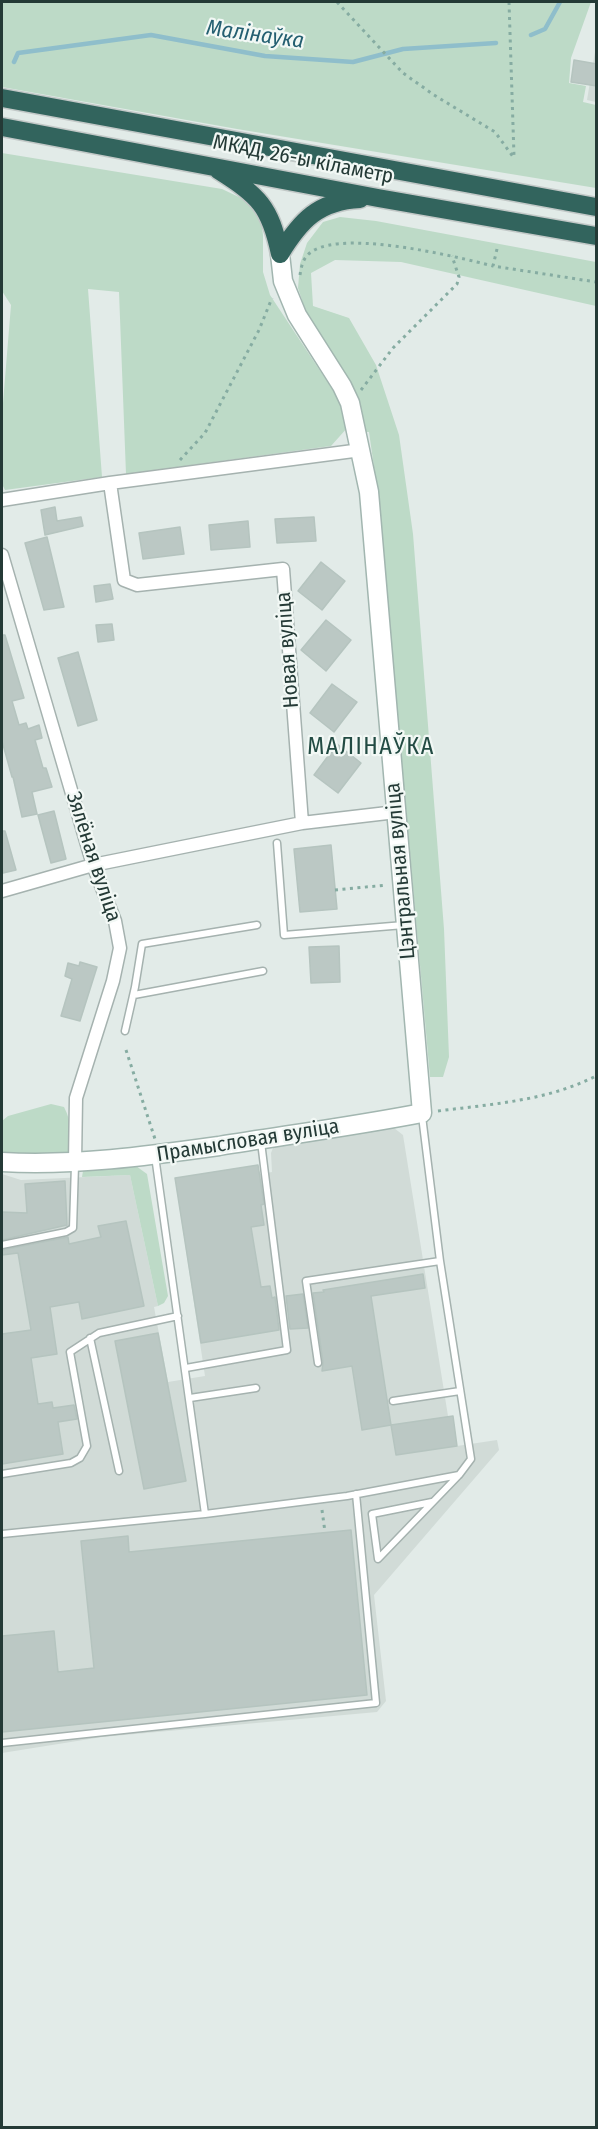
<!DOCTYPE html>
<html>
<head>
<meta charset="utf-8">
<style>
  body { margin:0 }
  #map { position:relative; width:598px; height:2129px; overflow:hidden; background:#e2ebe8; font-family:"Fira Sans Condensed",sans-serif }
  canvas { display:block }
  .frame { position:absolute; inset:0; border:3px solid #243a36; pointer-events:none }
</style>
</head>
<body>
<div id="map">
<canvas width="598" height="2129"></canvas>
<div class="frame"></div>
</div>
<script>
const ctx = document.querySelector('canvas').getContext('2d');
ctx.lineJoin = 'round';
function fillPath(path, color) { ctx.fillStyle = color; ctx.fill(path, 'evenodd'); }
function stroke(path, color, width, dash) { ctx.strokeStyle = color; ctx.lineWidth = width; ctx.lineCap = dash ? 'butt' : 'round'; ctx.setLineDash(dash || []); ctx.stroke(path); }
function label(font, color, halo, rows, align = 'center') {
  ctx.font = font + ' "Fira Sans Condensed",sans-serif'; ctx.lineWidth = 4.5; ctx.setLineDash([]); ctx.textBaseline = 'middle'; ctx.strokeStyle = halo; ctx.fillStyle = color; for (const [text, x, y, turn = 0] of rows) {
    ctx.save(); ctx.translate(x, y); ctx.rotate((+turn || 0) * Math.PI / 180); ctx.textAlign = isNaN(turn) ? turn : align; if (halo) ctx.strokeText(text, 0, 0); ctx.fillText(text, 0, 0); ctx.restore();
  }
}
fillPath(new Path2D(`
  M596,46v56l-9,-2z
  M394,1128l9,7 45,281h5l4,30 40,-6 2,10 -125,145 12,106 -9,11 -275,25 -100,16v-579l19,6 109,-5 28,131 -4,1 14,75 37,-6 -30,-198 83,-13 2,9 12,-2 -1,-19 2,-5 6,-3z`), '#d1dbd7');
fillPath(new Path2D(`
  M2,2h589l-20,56 -2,25 17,3 -3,16 13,3v83l-359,-59 -235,-42z
  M2,153l220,36 19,9 13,10 7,12 2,15v37l7,23 74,112 4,20 -17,19 -205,28 -7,-182 -31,-3 14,188 -97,13 -3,-6v-79l1,-2 8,-98 -9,-14z
  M340,217l36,4 220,41v44l-195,-44 -66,-2 -24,13 2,33 36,12 27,47 23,70 14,99 31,395 5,128 -6,20h-13l-52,-582 -9,-63h-6l-18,-48 -40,-75 -7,-21 2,-24 7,-21 16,-21z
  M51,1104l13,3c8,15 9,33 3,49h-56l-9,-5v-30l6,-5z
  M136,1166l11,8 21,122 -4,7 -6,3 -28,-131 -48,2 1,-6z`), '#bddac7');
stroke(new Path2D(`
  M531,35l14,-6 15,-27
  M14,62l4,-9 133,-18 114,21 88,6 50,-13 93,-6`), '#8fbecb', 4.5);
const building = new Path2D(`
  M574,60l23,4v22l-26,-4z
  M55,507l2,14 24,-4 2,9 -38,9 -4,-25z
  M314,517l2,24 -39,2 -2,-24z
  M248,521l2,26 -39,3 -2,-25z
  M180,527l4,27 -41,5 -4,-26z
  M47,537l17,70 -20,3 -19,-67z
  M321,562l24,19 -23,29 -24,-19z
  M110,584l3,15 -17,3 -2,-16z
  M326,620l25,20 -25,31 -25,-21z
  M112,624l2,16 -16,2 -2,-17z
  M2,635h3l19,63 -12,3 7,24 7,-2 2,6 11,-4 3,13 -7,2 8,28h3l6,19 -20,5 5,22 -15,3 -9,-40h-1l-10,-36z
  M78,652l19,68 -19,6 -20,-68z
  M332,684l25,18 -23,30 -24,-19z
  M337,744l24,19 -23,30 -24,-18z
  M54,811l12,48 -15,4 -13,-48z
  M2,831h3l11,39 -13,3 -1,-7z
  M331,845l6,64 -37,3 -6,-63z
  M339,946l1,36 -29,1 -2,-36z
  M80,962l17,5 -17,54 -19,-5 11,-37 -7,-3 3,-13 11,3z
  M258,1165l6,39 -3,1 3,20 -13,2 10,60 9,-1 2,12 3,-1 4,33 -78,13 -26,-165z
  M65,1181l2,44 -65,15v-28l25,1 -2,-29z
  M126,1221l18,85 -62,13 -3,-17 -29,5 7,47 -26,4 7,46 14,-2 1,6 21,-3 3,14 -19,3 5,32 -61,10v-130l29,-4 -13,-77 -16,2v-5l66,-13 1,7 32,-7 -3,-11z
  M423,1274l2,14 -54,8 20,129 -29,5 -10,-64 -30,5 1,-9 -10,-69 11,-1 -1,-2z
  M303,1294l5,34 -18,1 -4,-33z
  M158,1333l28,148 -42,8 -29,-148z
  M453,1416l4,30 -61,9 -5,-30z
  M351,1530l16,165 -365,37v-96l52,-5 4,41 36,-4 -13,-127 47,-5 1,16z`);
fillPath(building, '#bbc8c4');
stroke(building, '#b5c4bf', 1.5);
const lane = new Path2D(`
  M277,843l7,92 120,-10
  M134,995l129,-24
  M125,1031l10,-44 7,-43 115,-19
  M155,1156l50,358
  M2,1245l64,-13 7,-4 2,-63
  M90,1338l29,133
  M318,1363l-12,-82 134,-20
  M186,1368l101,-18 -26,-208
  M190,1398l66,-10
  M393,1401l67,-10
  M2,1474l69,-11 9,-5 7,-12 -17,-94 29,-19 79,-17
  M432,1502l-60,12 6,45 80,-83
  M2,1534l203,-20 142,-18 112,-21 12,-16 -31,-198 -18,-145
  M2,1743l374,-40 -20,-209`);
const street = new Path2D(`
  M110,483l14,97 13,5 146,-16 19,254
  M2,500l108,-17 251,-33
  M2,555l91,310 22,56 5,27 -7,33 -37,117 -1,64
  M2,891l91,-26 154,-31 55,-11 94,-11`);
const secondary = new Path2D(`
  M2,1162c73,4 145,-6 217,-16 68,-11 136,-20 203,-33l-53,-621 -19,-89 -8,-17 -45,-71 -14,-34 -3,-27`);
const highway = new Path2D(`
  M2,98l594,109
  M2,127l376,71 218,38
  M218,170c41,26 52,36 62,84
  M280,254c20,-33 38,-53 80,-55`);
stroke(lane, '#a5b2af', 9);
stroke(street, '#a5b2af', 15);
stroke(secondary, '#a2b6b0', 21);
stroke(highway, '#c2c8c7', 21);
stroke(new Path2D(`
  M337,2l66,71 31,22 61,37 19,26
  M509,2l5,154
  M497,249l-4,17 103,16
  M300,275c1,-6 2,-13 6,-18 23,-32 152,0 187,9
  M361,390l32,-42 64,-64 2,-7 -7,-21
  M180,460l25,-27 54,-103 13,-32
  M335,890l52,-5
  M126,1050l29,89
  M438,1111c54,-7 109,-10 158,-35
  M322,1510l3,22`), '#86aca2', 3, [3, 4.5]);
stroke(lane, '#fff', 6);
stroke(street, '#fff', 12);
stroke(secondary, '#fff', 18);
stroke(highway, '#32645d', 18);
label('21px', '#243a36', '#f2f8f5', [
  ["МКАД, 26-ы кіламетр",303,160,11],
  ["Новая вуліца",288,650,-94],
  ["Зялёная вуліца",93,857,72],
  ["Цэнтральная вуліца",401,871,-95],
  ["Прамысловая вуліца",248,1141,-9]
]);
label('italic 22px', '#245f71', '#f2f8f5', [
  ["Малінаўка",255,35,8]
]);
ctx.letterSpacing = '1.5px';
label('24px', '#224b43', '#f2f8f5', [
  ["МАЛІНАЎКА",371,747]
]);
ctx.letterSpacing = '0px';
</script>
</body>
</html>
